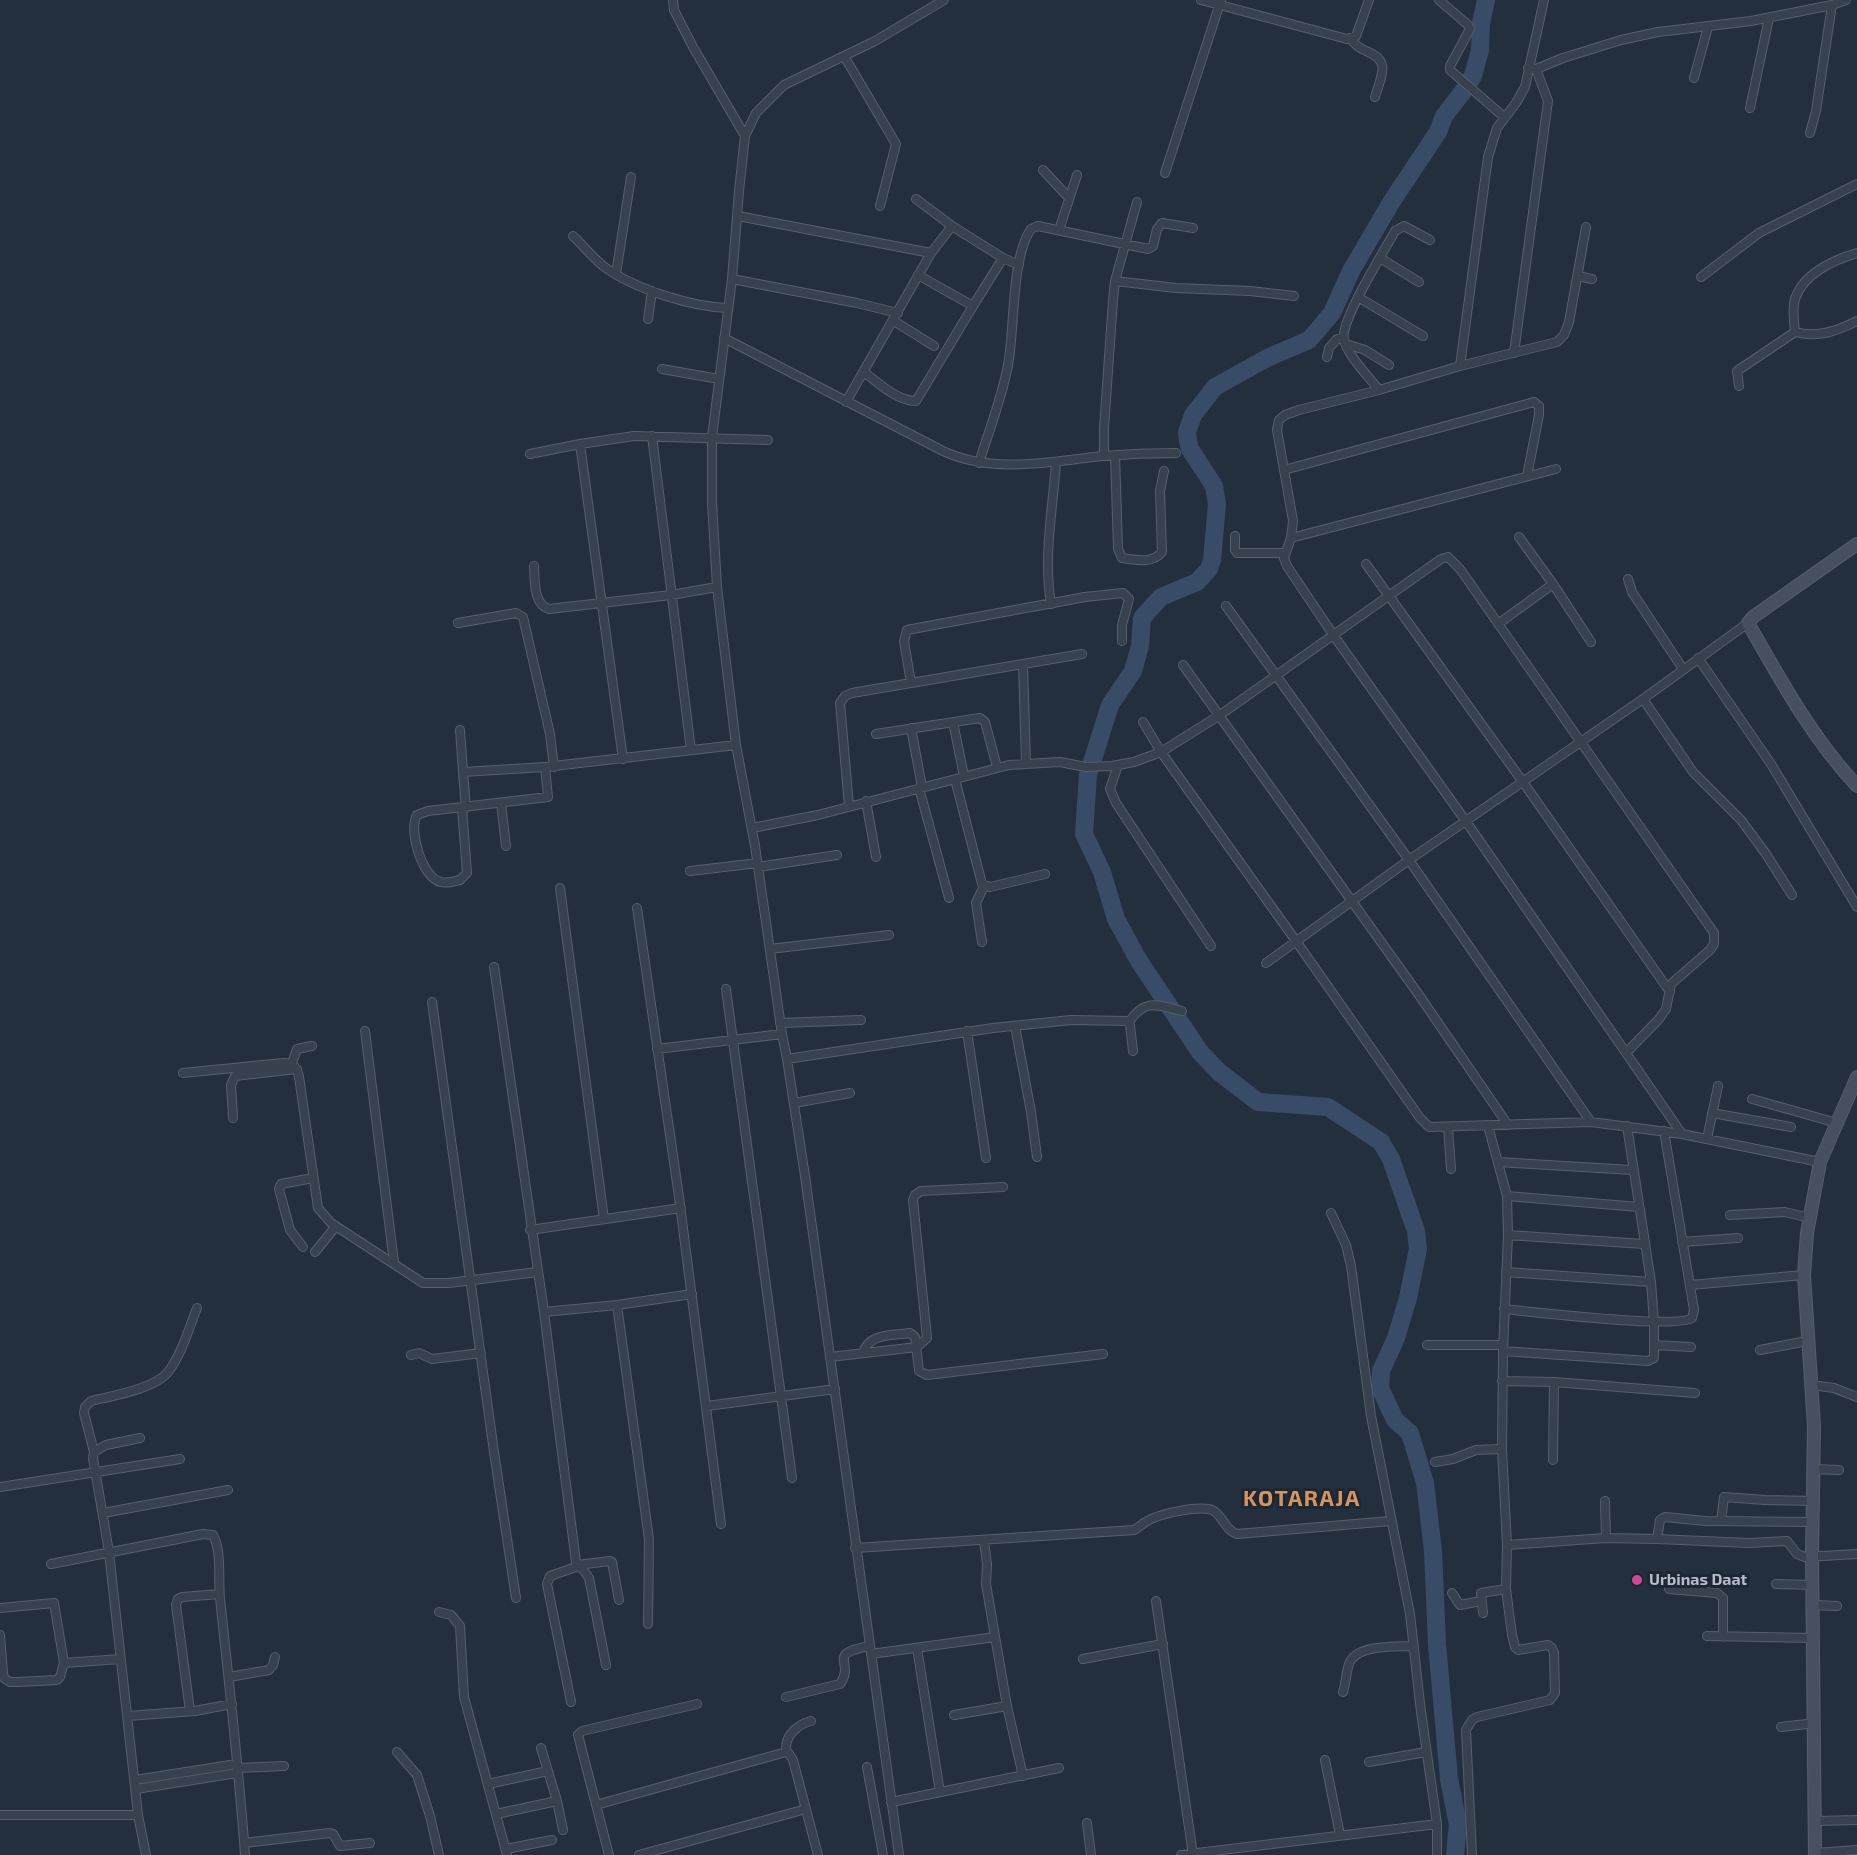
<!DOCTYPE html>
<html>
<head>
<meta charset="utf-8">
<style>
  body { margin:0 }
  canvas { display:block; background:#242f3e }
</style>
</head>
<body>
<canvas width="1857" height="1855"></canvas>
<script>
const ctx = document.querySelector('canvas').getContext('2d');
ctx.lineJoin = 'round';
function stroke(path, color, width, dash) { ctx.strokeStyle = color; ctx.lineWidth = width; ctx.lineCap = dash ? 'butt' : 'round'; ctx.setLineDash(dash || []); ctx.stroke(path); }
function label(font, color, halo, rows, align = 'center') {
  ctx.font = font + ' "Exo 2",sans-serif'; ctx.lineWidth = 6; ctx.setLineDash([]); ctx.textBaseline = 'middle'; ctx.strokeStyle = halo; ctx.fillStyle = color; for (const [text, x, y, turn = 0] of rows) {
    ctx.save(); ctx.translate(x, y); ctx.rotate((+turn || 0) * Math.PI / 180); ctx.textAlign = isNaN(turn) ? turn : align; if (halo) ctx.strokeText(text, 0, 0); ctx.fillText(text, 0, 0); ctx.restore();
  }
}
stroke(new Path2D(`
  M1455,1855l3,-30 -9,-46 -12,-135 -4,-93 -8,-68 -15,-50 -15,-13 -15,-32 1,-17 15,-33 12,-40 10,-49 -2,-18 -25,-72 -10,-17 -53,-35 -70,-5 -39,-30 -19,-20 -61,-91 -23,-42 -14,-47 -18,-38 4,-59 22,-70 23,-34 7,-25 2,-28 19,-21 36,-15 12,-13 3,-9 5,-56 -3,-18 -24,-37 -2,-8 -1,-9 6,-17 22,-28 52,-29 42,-18 23,-27 19,-42 41,-70 46,-69 6,-16 18,-23 11,-17 7,-26 1,-27 5,-23`), '#394c67', 18);
const street = new Path2D(`
  M673,0l1,10 19,37 52,89
  M1201,0l146,39 9,-3 13,-36
  M1439,0l29,25 2,4 -20,37v4l54,47
  M1351,39c4,6 8,9 15,12 26,10 15,25 9,46
  M844,56l52,88 -16,62
  M1528,68l8,1 27,-11 58,-18 37,-8 93,-11 81,-16 14,-5
  M1694,78l14,-51
  M1750,108l19,-90
  M1810,133l6,-22 16,-106
  M1043,170l26,28
  M1165,173l56,-173
  M916,199l36,27
  M738,216l193,37
  M1586,227l-17,95 -5,13 -7,7 -97,24 -81,24 -80,20 -14,5 -6,5 -2,10 16,91 -2,17 -7,20 3,8 47,70 138,194 210,304
  M1059,230l18,-55
  M573,236c11,10 20,23 33,32 29,21 86,39 122,40
  M1857,253c-24,7 -54,21 -62,46 -3,10 -1,23 0,33 23,6 42,-1 62,-11
  M1380,258l39,24
  M616,274l15,-97
  M918,275l55,31
  M1578,276l14,3
  M1701,277l58,-44 98,-49
  M732,279l125,24 41,10
  M1115,281l61,7 74,3 44,5
  M1358,297l65,39
  M648,319l4,-28
  M894,321l40,25
  M724,338l219,113c49,23 107,11 159,5 25,-2 49,-3 74,-3
  M1346,344l19,6 24,15
  M1514,353l34,-252 -12,-32
  M1327,357l2,-9 8,-9 6,-1
  M1460,366l28,-209 9,-29 19,-25 9,-16 19,-87
  M662,369l57,10
  M864,372c14,11 33,29 52,29l57,-95 30,-48
  M1739,386l-2,-15 58,-39
  M1379,390c-10,-13 -31,-34 -35,-50 -5,-18 41,-90 51,-109l9,-5 26,14
  M846,402l85,-149 21,-27 51,32 16,7
  M652,436l39,314
  M530,454l50,-10
  M1115,455l3,94 4,9c13,2 31,6 40,-6l-2,-61 4,-20
  M1104,456v-28l9,-128 2,-19 22,-79
  M979,463c10,-33 23,-65 29,-98 7,-37 3,-107 23,-136l7,-3 110,23 5,-3 4,-17 5,-6 31,5
  M1284,470l250,-68 5,4v9l-12,61
  M1235,536v14l2,3h48
  M1519,537l34,47 38,58
  M1291,538l265,-69
  M1366,564l157,218 147,210
  M534,566c1,15 -1,38 15,43l122,-14 46,-8
  M1628,579l4,13 51,77
  M1051,604c-8,-48 2,-95 5,-142
  M1226,606l183,254 182,262
  M458,623l58,-10 7,4 27,117 4,33
  M1498,624l55,-40
  M1698,658l73,106 86,143
  M1023,664l59,-10
  M1183,665l236,330 89,130
  M911,683l-7,-42 3,-11 178,-33 38,-4 6,6 -7,26v16
  M1643,699l50,73 48,48 25,34 26,41
  M953,722l11,54
  M1143,722l18,30 135,189 124,177 9,9 162,-5 91,12 138,28
  M911,728l11,59
  M460,730l3,42
  M876,734l104,-16 5,4 12,45
  M623,759l-43,-315 54,-8 134,4
  M1118,765l-8,24 6,14 95,143
  M955,779l27,105 8,3 55,-13
  M919,788l30,110
  M866,801l10,56
  M501,803l5,43
  M849,806l-9,-103 5,-7 7,-3 171,-29 3,98
  M462,808l5,65 -7,7c-5,1 -13,4 -19,2 -19,-4 -33,-52 -24,-67l11,-4 120,-14 -3,-30
  M466,808l-3,-36 82,-5 191,-22
  M752,828l66,-13 191,-50 51,-3 26,5 26,-1 22,-4 27,-10 59,-37 221,-156 7,-2 12,12 254,364v11l-4,6 -39,34 -5,25 -7,10 -33,34
  M758,867l79,-12
  M690,871l68,-8
  M560,888l44,331
  M637,908l42,289 42,327
  M982,942l-6,-39 8,-17
  M770,949l119,-14
  M1266,963l143,-103 234,-161 105,-76
  M494,967l50,345 32,250v5l-26,9 -3,8 24,118
  M726,989l66,489
  M432,1002l62,450 22,146
  M1129,1022c16,-24 28,-17 53,-11
  M780,1023l81,-3
  M1015,1026l16,86 6,45
  M365,1031l29,231
  M967,1031l19,127
  M657,1049l125,-15
  M787,1059l206,-31 78,-8 57,1 2,4 3,26
  M292,1063l5,-14 15,-3
  M183,1073l100,-10c17,-1 16,15 18,28l17,117 13,15 92,60h26l88,-11
  M1752,1099l85,24
  M794,1103l56,-10
  M1712,1113l79,14
  M233,1118l-2,-33 4,-9 62,-7
  M1448,1127l3,42
  M1707,1139l11,-53
  M1498,1162l134,8
  M1507,1196l132,11
  M1331,1213l15,32 5,21 20,150 39,198 11,98 16,112v31
  M1730,1215l55,-3 25,6
  M530,1230l151,-22
  M1508,1235l136,9
  M1682,1242l56,-4
  M303,1247l-13,-17 -11,-41 2,-5 32,-6
  M315,1252l21,-26
  M1506,1272l145,10
  M1690,1285l114,-10
  M617,1305l32,234 -1,85
  M1504,1309c29,3 172,20 188,9l2,-8 -30,-179
  M544,1312l73,-7 75,-11
  M1427,1345h76
  M1654,1345l37,2
  M1760,1350l47,-9
  M1503,1351l145,10 6,-3v-36l-3,-40 -24,-156
  M863,1353c6,-20 28,-17 47,-20l5,4 4,34 8,4 176,-21
  M411,1355l8,-2 13,6 49,-6
  M830,1357l87,-10 10,-9 -14,-138 2,-5 6,-4 82,-4
  M1502,1381l52,1 141,11
  M1811,1385l23,3 23,9
  M707,1406l128,-17
  M140,1438l-34,7 -12,7 -1,6 16,94 29,263 8,40
  M94,1452l-10,-39 1,-6 6,-6c20,-5 64,-12 77,-29 14,-18 21,-44 29,-64
  M1553,1460l1,-78
  M1435,1462l18,-3 23,-9 26,-1
  M1814,1469l25,1
  M0,1487l180,-28
  M1605,1501l1,37
  M103,1513l125,-23
  M1721,1521l3,-24 41,3 49,1
  M1657,1539l92,4 38,-2 10,13 8,3 52,-3
  M984,1541l3,23 -1,20 21,122 16,70
  M1507,1545l99,-7 51,1 3,-19 5,-3 40,4 108,1
  M855,1548l279,-18c5,-2 7,-6 12,-8 11,-8 57,-18 68,-11 10,7 11,19 23,23l154,-13
  M51,1564l152,-30 10,1c9,16 5,45 7,63 9,86 19,171 25,257
  M577,1565l33,-4 2,1 7,38
  M576,1567l6,1 7,10 17,87
  M1776,1584l37,1
  M1669,1589l48,4 6,5v39
  M1452,1593l8,12 21,-4
  M1156,1601l37,254
  M1813,1605l24,1
  M0,1608l54,-5 10,60 57,-4
  M439,1612l12,3 9,11 4,71 43,158
  M1483,1613l-2,-20 25,-4
  M0,1635l3,38 1,5 6,4h7l40,-2 3,-3 4,-14
  M1707,1636l106,2
  M917,1648l23,144
  M871,1654l124,-17
  M1083,1659l80,-15
  M229,1677l40,-7 4,-5 2,-8
  M1343,1692c3,-9 3,-19 6,-28 7,-20 48,-17 65,-18
  M786,1697l54,-13c16,-22 -16,-30 30,-38
  M190,1711l-14,-106 2,-6 4,-2 37,-3
  M954,1715l53,-9
  M128,1716l67,-5 37,-7
  M811,1721c-12,3 -25,13 -25,27 0,4 5,7 7,12l25,95
  M1781,1727l34,-4
  M541,1748l16,53 6,29
  M397,1752l20,23 13,41 9,39
  M1325,1760l15,75
  M1369,1762l57,-10
  M867,1767l16,88
  M237,1768l47,-2
  M135,1780l102,-16
  M488,1784l60,-13
  M136,1789l101,-16
  M891,1802l168,-34
  M596,1805l190,-53
  M496,1814l61,-13
  M0,1815h138
  M1815,1821l42,-1
  M1087,1823l4,32
  M244,1843l86,-10 3,1 7,12 30,-3
  M506,1849l46,-9
  M1815,1853l42,-3
  M609,1855l-31,-120 4,-4 115,-27
  M639,1855l167,-46
  M899,1855l-94,-679 -18,-117 -5,-25 -27,-188 -19,-101 -19,-158 -5,-84v-66l20,-158 7,-88 6,-55 11,-23 28,-28 91,-44 69,-41
  M1181,1855l256,-31
  M1472,1855l-6,-125 6,-10 5,-3 73,-17 5,-7 -1,-40 -2,-5 -4,-3 -30,5 -3,-3 -3,-12 -6,-46 1,-44 -5,-96 1,-98 5,-116 -1,-39 -19,-70`);
const secondary = new Path2D(`
  M1857,544l-104,73 -5,6c32,56 64,115 109,163
  M1815,1855l-3,-299 2,-130 -10,-151 3,-42 13,-71 37,-85`);
stroke(street, '#565f6c', 10);
stroke(secondary, '#565f6c', 14);
stroke(street, '#38414e', 8);
stroke(secondary, '#465061', 12);
for (const [x, y, r, color] of [
  [1637,1580,6,"#d1479c"]
]) { const dot = new Path2D(); dot.arc(x, y, r, 0, 2 * Math.PI); ctx.fillStyle = color; ctx.fill(dot); stroke(dot, '#1d2633', 2); }
label('bold 16px', '#b4bcc9', '#1d2633', [
  ["Urbinas Daat",1649,1580]
], 'left');
ctx.letterSpacing = '1.5px';
label('bold 22px', '#d59563', '#1d2633', [
  ["KOTARAJA",1302,1499]
]);
ctx.letterSpacing = '0px';
</script>
</body>
</html>
